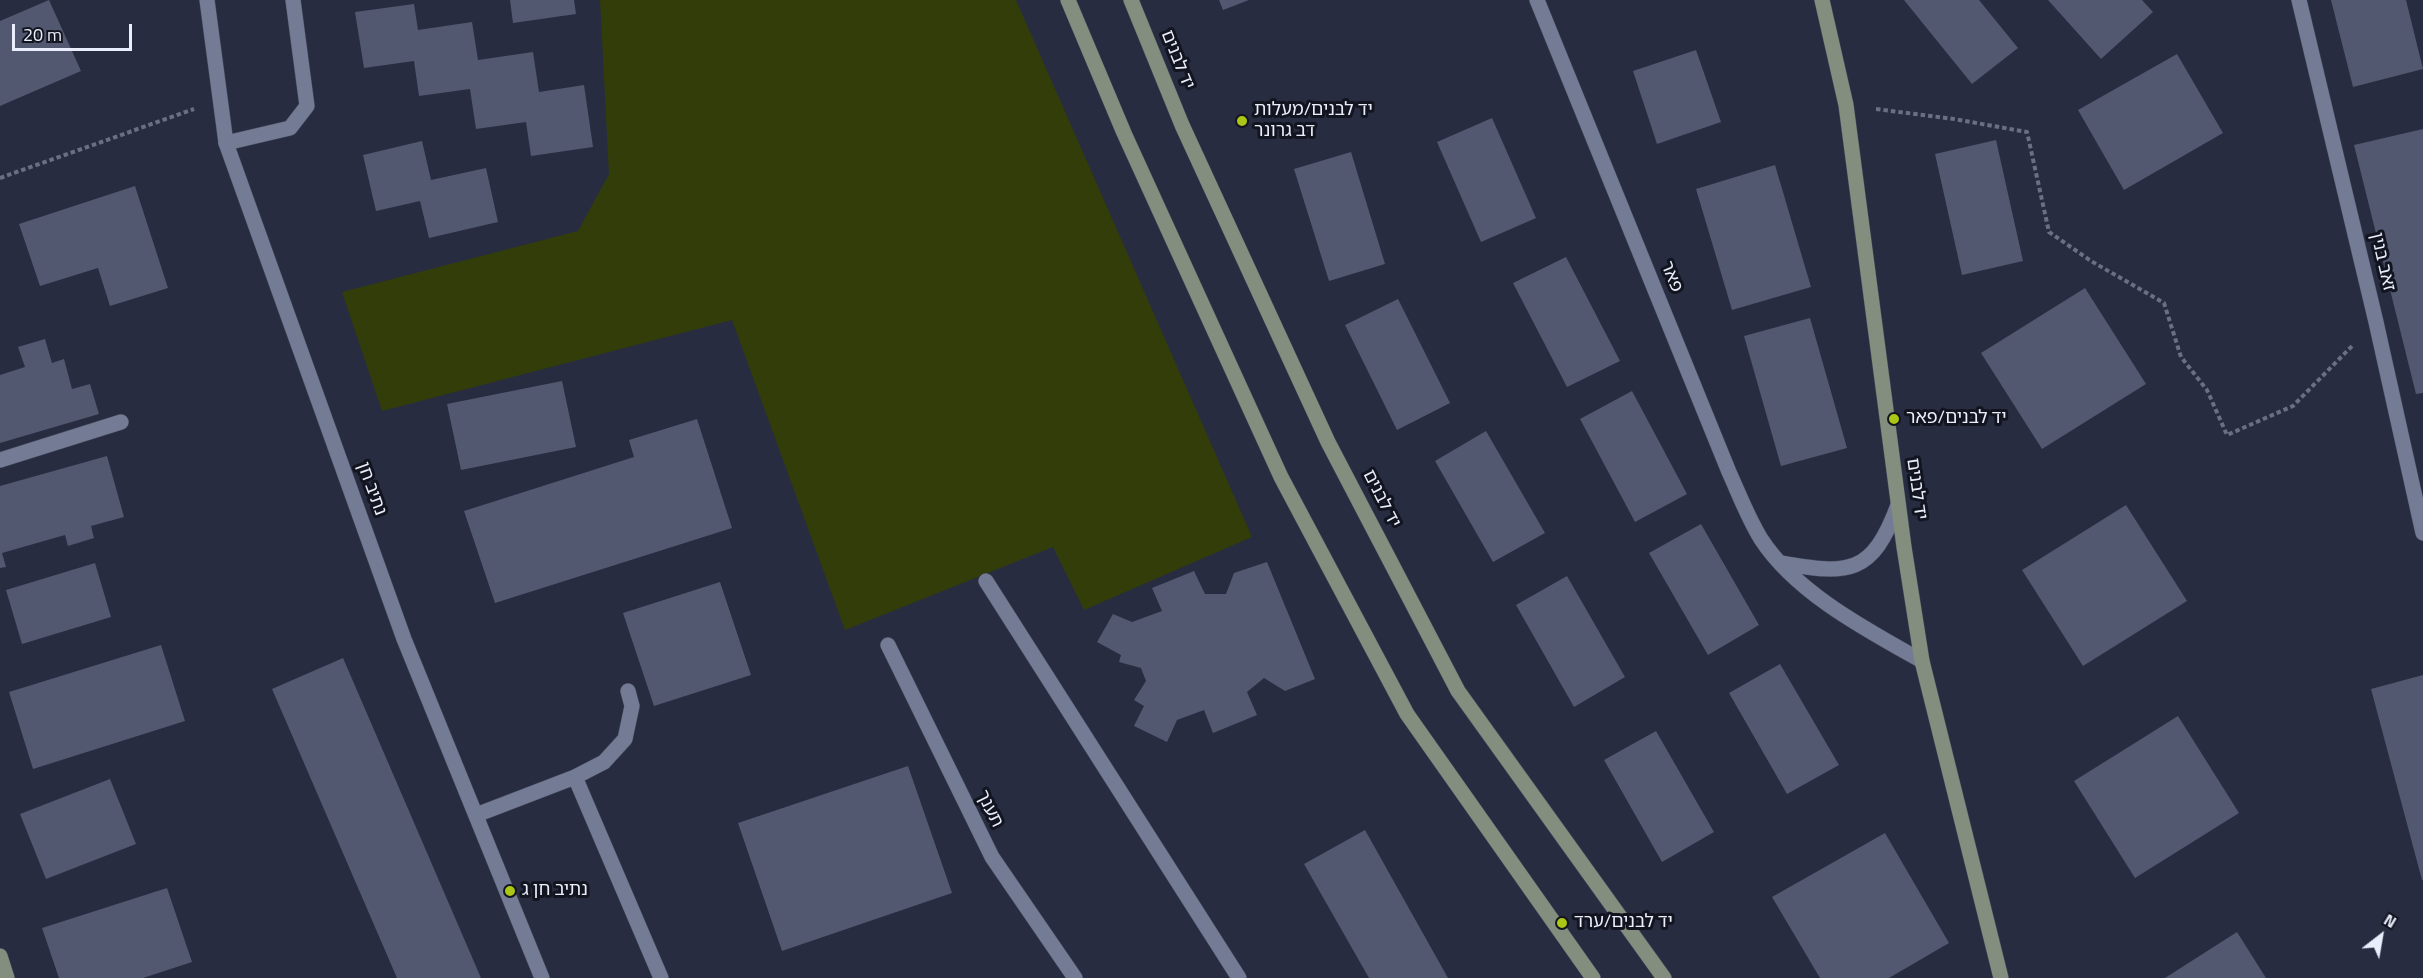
<!DOCTYPE html>
<html>
<head>
<meta charset="utf-8">
<style>
  body { margin:0 }
  #map { position:relative; width:2423px; height:978px; overflow:hidden; background:#272c41; font-family:"Titillium Web",sans-serif }
  canvas { display:block }
  .north { position:absolute; left:2351px; top:906px; width:60px; height:60px; -webkit-text-stroke:4px #12151f; paint-order:stroke; rotate:31deg; font-size:16px; font-weight:700; line-height:24px; text-align:center; color:#eaeefc }
  .north::after { content:''; display:block; margin:auto; width:21px; height:27px; background:#eaeefc; clip-path:polygon(50% 0,100% 100%,50% 72%,0 100%) }
  .scale { position:absolute; left:12px; top:24px; width:120px; height:27px; box-sizing:border-box; border:3px solid #eaeefc; border-top:0; padding-left:8px; font-size:18px; line-height:21px; white-space:nowrap; color:#eaeefc; -webkit-text-stroke:4px #12151f; paint-order:stroke }
</style>
</head>
<body>
<div id="map">
<canvas width="2423" height="978"></canvas>
<div class="north">N</div>
<div class="scale">20 m</div>
</div>
<script>
const ctx = document.querySelector('canvas').getContext('2d');
ctx.lineJoin = 'round';
function fillPath(path, color) { ctx.fillStyle = color; ctx.fill(path, 'evenodd'); }
function stroke(path, color, width, dash) { ctx.strokeStyle = color; ctx.lineWidth = width; ctx.lineCap = dash ? 'butt' : 'round'; ctx.setLineDash(dash || []); ctx.stroke(path); }
function label(font, color, halo, rows, align = 'center') {
  ctx.font = font + ' "Titillium Web","Noto Sans Hebrew",sans-serif'; ctx.lineWidth = 6; ctx.setLineDash([]); ctx.textBaseline = 'middle'; ctx.strokeStyle = halo; ctx.fillStyle = color; for (const [text, x, y, turn = 0] of rows) {
    ctx.save(); ctx.translate(x, y); ctx.rotate((+turn || 0) * Math.PI / 180); ctx.textAlign = isNaN(turn) ? turn : align; if (halo) ctx.strokeText(text, 0, 0); ctx.fillText(text, 0, 0); ctx.restore();
  }
}
fillPath(new Path2D(`
  M600,0h416l236,537 -168,73 -31,-63 -208,83 -113,-310 -350,91 -40,-119 236,-61 31,-57z`), '#333d0a');
fillPath(new Path2D(`
  M49,0l32,71 -81,35v-85z
  M510,0h64l2,14 -63,9z
  M1219,0h30l-26,10z
  M1904,0h75l39,48 -46,36z
  M2048,0h94l11,12 -52,47z
  M2331,0h75l17,69 -70,18z
  M414,4l4,26 54,-8 6,38 55,-8 6,40 45,-7 9,62 -62,9 -5,-34 -50,7 -6,-40 -51,7 -5,-35 -50,7 -9,-56z
  M1696,50l25,72 -64,22 -24,-73z
  M2177,54l46,79 -99,57 -46,-80z
  M1492,118l44,100 -55,24 -44,-100z
  M2423,129v264l-7,1 -62,-249z
  M1996,140l27,121 -61,14 -27,-121z
  M422,141l9,39 55,-12 12,54 -69,16 -9,-37 -44,10 -13,-56z
  M1351,152l34,112 -56,17 -35,-112z
  M1775,165l36,122 -79,23 -36,-121z
  M135,186l33,102 -58,18 -12,-38 -58,18 -21,-62z
  M1566,257l54,104 -53,26 -54,-104z
  M2085,288l61,96 -104,65 -61,-96z
  M1398,299l52,104 -53,27 -52,-105z
  M1810,318l37,130 -66,18 -37,-130z
  M45,339l7,24 12,-4 8,30 18,-5 9,30 -99,29v-68l25,-8 -7,-20z
  M562,381l14,66 -115,23 -14,-66z
  M1632,391l55,103 -52,28 -55,-103z
  M697,419l35,109 -237,75 -31,-92 170,-54 -5,-17z
  M1486,431l59,102 -52,29 -58,-101z
  M107,456l17,61 -33,9 3,12 -26,8 -3,-11 -63,18 4,14 -6,1v-82z
  M2126,505l61,96 -104,65 -61,-96z
  M1701,524l58,101 -51,30 -59,-102z
  M1267,562l48,117 -30,12 -21,-13 -17,14 10,23 -44,18 -9,-23 -27,10 -10,22 -33,-16 10,-20 -10,-6 12,-19 -5,-13 -22,-6 2,-7 -24,-13 16,-28 19,8 30,-11 -10,-23 42,-17 11,23h21l8,-21z
  M95,563l16,54 -89,27 -16,-54z
  M1567,576l58,101 -51,30 -58,-102z
  M720,582l31,93 -97,31 -31,-93z
  M161,645l24,76 -152,48 -24,-77z
  M343,658l138,320h-84l-125,-289z
  M1780,664l59,101 -52,29 -58,-101z
  M2423,675v205h-1l-51,-191z
  M2178,716l61,97 -104,65 -61,-97z
  M1656,731l58,101 -52,30 -58,-102z
  M908,766l44,127 -170,58 -44,-128z
  M110,779l26,65 -90,35 -26,-65z
  M1365,830l83,148h-79l-65,-114z
  M1885,833l64,110 -60,35h-69l-48,-81z
  M167,888l25,74 -49,16h-84l-17,-50z
  M2237,932l29,46h-101z`), '#525870');
const lane = new Path2D(`
  M226,143l64,-15 17,-22 -14,-106
  M0,460l121,-38
  M986,581l253,397
  M575,777l86,201
  M476,815l99,-38 29,-15 21,-23 7,-33 -4,-15`);
const street = new Path2D(`
  M207,0l19,143 178,496 138,339
  M1537,0l192,472c10,22 19,46 32,67 35,54 106,91 161,122
  M2299,0l77,322 47,211
  M1781,563c68,12 91,12 117,-58
  M888,645l104,212 83,121`);
const secondary = new Path2D(`
  M1068,0l56,133 157,344 126,237 186,264
  M1131,0l51,125 146,317 130,249 206,287
  M1822,0l24,105 58,442 18,114 79,317
  M0,956l7,22`);
stroke(lane, '#44485a', 16);
stroke(street, '#44485a', 16);
stroke(secondary, '#44485a', 16);
stroke(new Path2D(`
  M1876,109l78,10 73,13 22,100 42,29 73,42 17,54 26,33 20,45 66,-29 59,-60
  M0,178l194,-69`), '#6b6f82', 4, [4.5, 3]);
stroke(lane, '#747b94', 15);
stroke(street, '#747b94', 15);
stroke(secondary, '#838e7e', 15);
for (const [x, y, r, color] of [
  [1242,121,6,"#abc615"],
  [1894,419,6,"#abc615"],
  [510,891,6,"#abc615"],
  [1562,923,6,"#abc615"]
]) { const dot = new Path2D(); dot.arc(x, y, r, 0, 2 * Math.PI); ctx.fillStyle = color; ctx.fill(dot); stroke(dot, '#12151f', 2); }
label('18px', '#eaeefc', '#12151f', [
  ["יד לבנים",1177,60,68],
  ["זאב בנין",2382,262,77],
  ["פאר",1671,277,68],
  ["נתיב חן",371,489,70],
  ["יד לבנים",1916,489,82],
  ["יד לבנים",1381,499,63],
  ["תענך",989,809,64]
]);
label('18px', '#eaeefc', '#12151f', [
  ["יד לבנים/מעלות",1254,111],
  ["דב גרונר",1254,132],
  ["יד לבנים/פאר",1906,419],
  ["נתיב חן ג",522,891],
  ["יד לבנים/ערד",1574,923]
], 'left');
</script>
</body>
</html>
